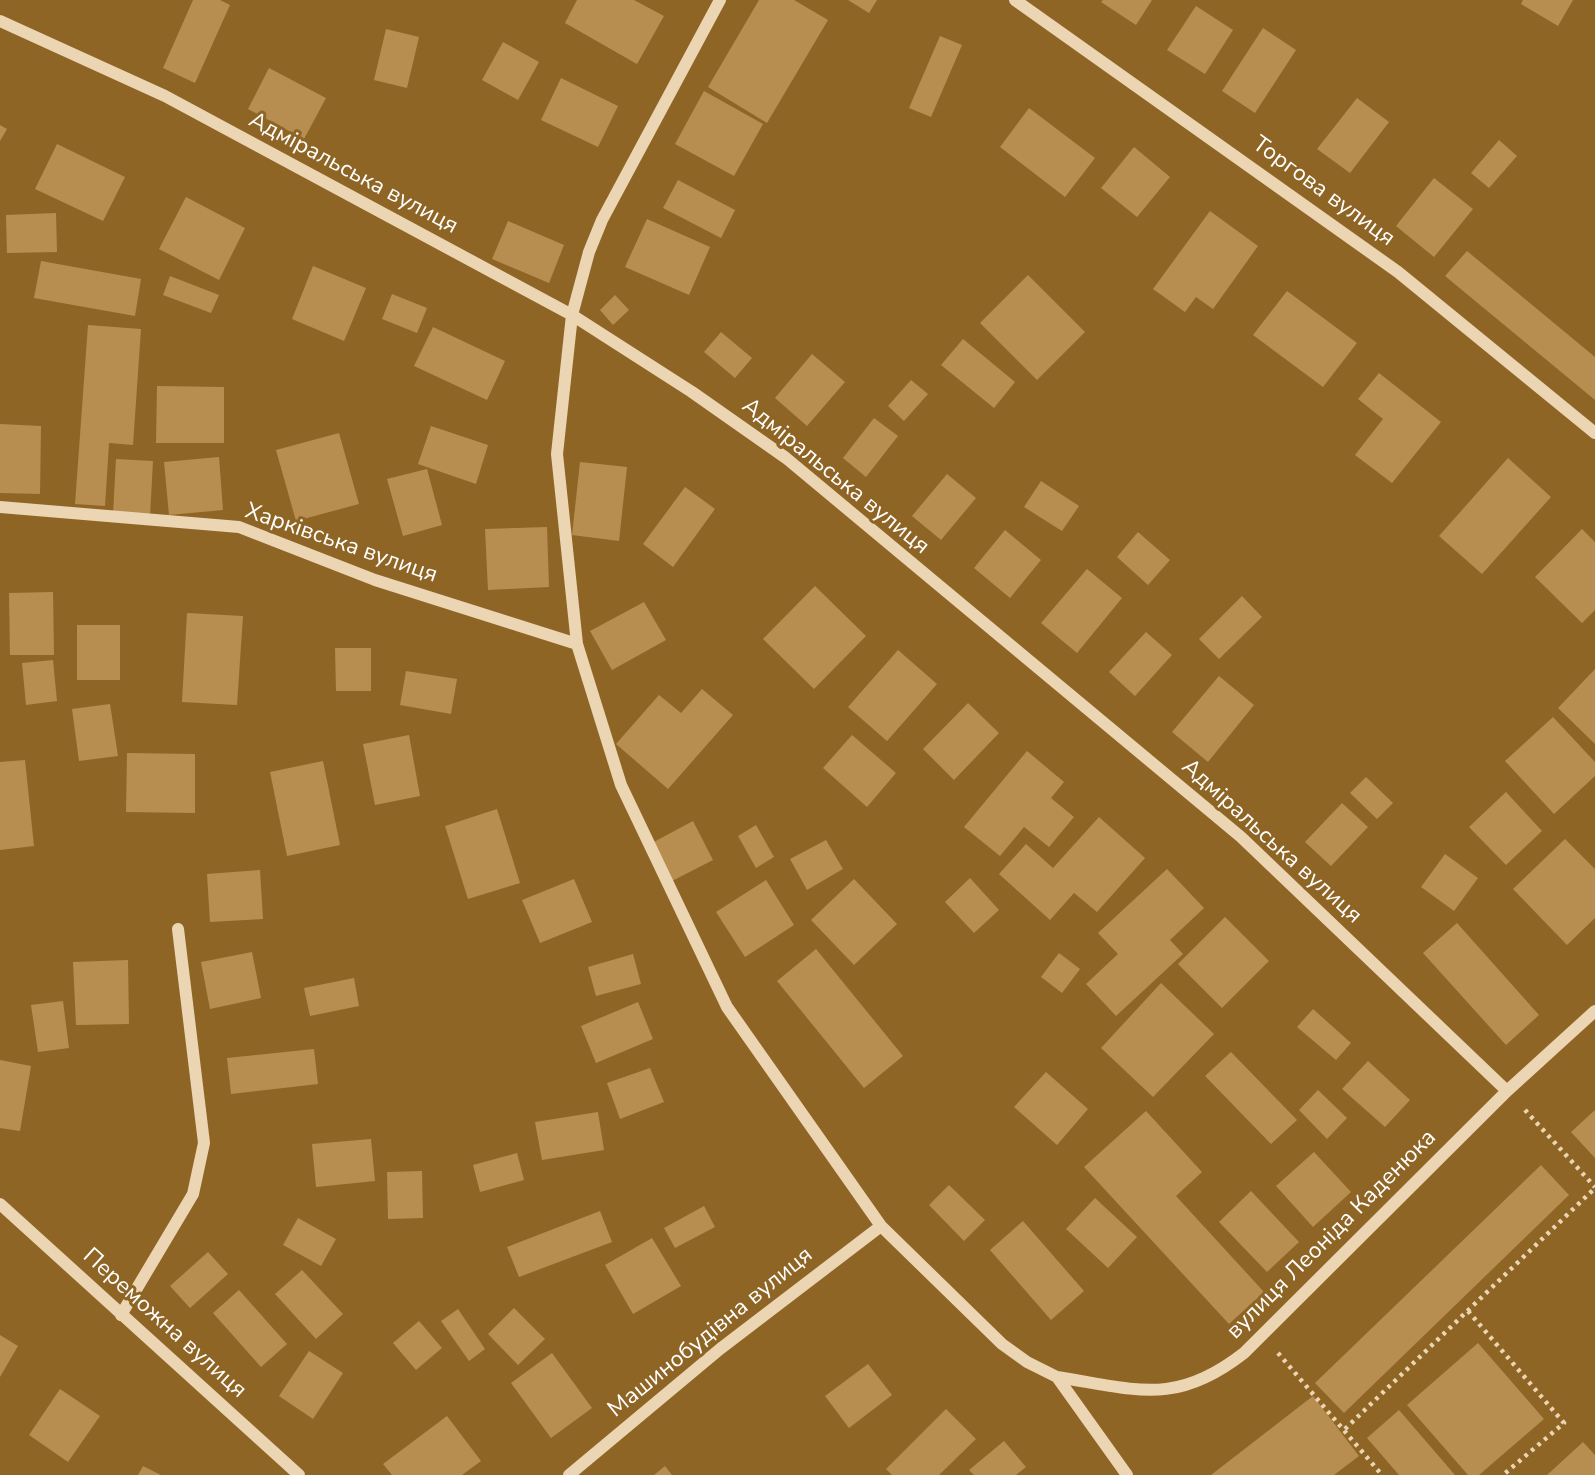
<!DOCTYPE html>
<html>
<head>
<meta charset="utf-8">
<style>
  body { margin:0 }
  canvas { display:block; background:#8e6524 }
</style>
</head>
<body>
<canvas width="1595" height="1475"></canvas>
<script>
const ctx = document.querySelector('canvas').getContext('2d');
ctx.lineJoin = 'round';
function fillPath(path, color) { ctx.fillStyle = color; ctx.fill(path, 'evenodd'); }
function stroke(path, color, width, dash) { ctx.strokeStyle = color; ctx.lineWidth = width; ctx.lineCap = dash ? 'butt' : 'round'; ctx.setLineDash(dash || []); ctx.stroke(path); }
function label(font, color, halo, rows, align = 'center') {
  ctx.font = font + ' "Nunito Sans",sans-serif'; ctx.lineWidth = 6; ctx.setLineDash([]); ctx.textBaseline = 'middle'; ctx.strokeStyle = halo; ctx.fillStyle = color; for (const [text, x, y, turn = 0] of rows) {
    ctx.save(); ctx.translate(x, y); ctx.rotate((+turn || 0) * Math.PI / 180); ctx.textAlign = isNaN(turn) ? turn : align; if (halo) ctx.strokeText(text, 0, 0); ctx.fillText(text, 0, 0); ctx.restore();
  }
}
fillPath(new Path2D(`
  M193,0h27l10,5 -35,78 -32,-15z
  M577,0h57l30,16 -27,48 -72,-41z
  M759,0h35l34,20 -61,103 -59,-36z
  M848,0h29l-8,13z
  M1103,0h49l-16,25 -35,-23z
  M1523,0h50l-15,26 -37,-22z
  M1196,6l37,24 -28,44 -38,-24z
  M1263,28l33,22 -41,63 -33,-22z
  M386,29l33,8 -12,51 -33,-8z
  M940,36l22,9 -31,72 -22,-9z
  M503,42l36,20 -21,38 -36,-20z
  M269,68l57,30 -22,41 -56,-30z
  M561,78l57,28 -20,41 -57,-27z
  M704,91l59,33 -29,52 -59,-32z
  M1357,98l32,24 -39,51 -33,-24z
  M1029,108l66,50 -30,39 -65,-50z
  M0,125l7,4 -7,12z
  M1499,140l18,16 -28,32 -18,-15z
  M57,144l68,33 -22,44 -68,-32z
  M1134,147l36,30 -33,40 -36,-29z
  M1434,178l39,31 -39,48 -38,-31z
  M678,180l57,30 -14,28 -58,-30z
  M186,197l59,31 -26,52 -60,-31z
  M1210,211l48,35 -45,63 -17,-12 -11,15 -32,-23z
  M56,213l1,39 -50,1 -1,-38z
  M647,219l63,28 -21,48 -64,-28z
  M508,221l56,24 -15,38 -57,-24z
  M1467,251l128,106v43l-150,-124z
  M41,261l100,18 -6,37 -101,-18z
  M313,266l53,22 -22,53 -52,-22z
  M1028,275l57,57 -48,48 -57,-57z
  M170,276l49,19 -8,18 -48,-18z
  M1287,291l70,52 -34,44 -70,-52z
  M392,294l35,14 -10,25 -35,-14z
  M615,295l14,15 -16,15 -13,-15z
  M88,325l53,4 -8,116 -24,-2 -4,63 -30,-2z
  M433,327l72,34 -18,39 -73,-34z
  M721,332l31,26 -17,20 -31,-26z
  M963,339l52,43 -21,26 -53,-43z
  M812,354l33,28 -38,44 -32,-28z
  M1379,373l62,49 -49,61 -37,-28 28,-36 -25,-20z
  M911,380l17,14 -24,27 -16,-15z
  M157,386l67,1v56h-68z
  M874,418l24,18 -32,41 -23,-19z
  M0,424l41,2 -1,68 -40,-1z
  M431,426l57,19 -12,39 -58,-20z
  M339,433l20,71 -63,17 -20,-71z
  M219,457l4,53 -54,5 -5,-53z
  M1508,458l43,39 -69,77 -43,-38z
  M116,459l37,2 -3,55 -37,-2z
  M580,462l47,5 -8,74 -47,-6z
  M427,469l15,56 -39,11 -16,-57z
  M947,474l29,24 -35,42 -29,-24z
  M1041,481l38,25 -17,25 -38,-24z
  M685,487l30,22 -42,58 -30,-23z
  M547,527l2,60 -61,3 -3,-61z
  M1582,529l13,13v68l-13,13 -47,-46z
  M1005,530l36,30 -31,38 -36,-30z
  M1138,532l32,28 -22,25 -31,-28z
  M1087,569l35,29 -45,55 -36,-30z
  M815,586l51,50 -52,53 -51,-50z
  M53,592l1,63h-44l-1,-62z
  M1242,596l20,21 -43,42 -20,-20z
  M644,602l22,38 -54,30 -22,-39z
  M187,613l56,3 -6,89 -55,-3z
  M77,625h43v55h-43z
  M1146,632l26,23 -37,41 -26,-24z
  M335,648h36v43h-35z
  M898,650l39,34 -50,57 -39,-34z
  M53,660l4,41 -31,4 -4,-42z
  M1595,669v75l-37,-36z
  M406,671l51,8 -6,35 -51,-9z
  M1219,676l35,29 -46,57 -36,-30z
  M702,689l31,26 -65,74 -52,-45 43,-49 22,18z
  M968,703l31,30 -45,47 -31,-31z
  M110,704l8,52 -39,5 -7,-52z
  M1553,717l42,45v14l-41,38 -49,-53z
  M409,735l11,61 -45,9 -12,-61z
  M852,735l44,38 -29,34 -44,-39z
  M1027,751l37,31 -13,16 23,19 -25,30 -25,-20 -24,29 -36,-29z
  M127,753l68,1v59l-69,-1z
  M25,760l9,86 -34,4v-88z
  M323,761l17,84 -53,11 -17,-84z
  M1366,777l27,26 -16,16 -27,-26z
  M1506,792l36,39 -36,34 -37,-38z
  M1342,803l26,24 -37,39 -26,-24z
  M497,809l23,74 -52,16 -23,-73z
  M1099,817l46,41 -48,54 -23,-19 -24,27 -51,-46 27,-30 27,24z
  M693,821l20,39 -41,21 -20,-38z
  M756,825l18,32 -18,11 -18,-32z
  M1565,839l30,30v49l-28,27 -54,-56z
  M826,840l17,29 -36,21 -17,-31z
  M1445,854l33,24 -24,33 -33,-24z
  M1167,869l37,39 -34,32 13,14 -67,62 -30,-32 32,-30 -20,-21z
  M260,870l3,49 -53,3 -3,-48z
  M970,878l29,32 -25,23 -29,-31z
  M574,879l18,43 -52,21 -18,-43z
  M854,879l43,45 -43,41 -43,-45z
  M766,880l28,45 -49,32 -29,-45z
  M1225,917l44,44 -47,47 -44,-44z
  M1457,923l82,92 -33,30 -83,-92z
  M816,949l87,107 -39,32 -87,-107z
  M252,952l9,46 -51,11 -9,-47z
  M1059,953l21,16 -18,24 -21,-16z
  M633,954l8,30 -45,12 -8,-29z
  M128,960l1,64 -53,1 -3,-63z
  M354,978l5,28 -49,10 -6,-28z
  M1161,983l53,51 -61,63 -52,-49z
  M63,1001l6,47 -31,4 -7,-47z
  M638,1002l15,37 -57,24 -15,-37z
  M1313,1009l38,34 -15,17 -39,-33z
  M314,1049l4,35 -87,10 -4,-36z
  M1231,1052l66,68 -26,24 -66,-68z
  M0,1060l31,6 -11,65 -20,-3z
  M1368,1061l42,39 -25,27 -43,-38z
  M650,1068l14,34 -44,17 -13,-36z
  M1046,1072l42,37 -31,36 -43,-38z
  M1318,1090l29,28 -20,21 -28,-29z
  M1595,1110v48l-24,-26z
  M1146,1111l56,61 -26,24 88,96 -35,32 -145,-157z
  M598,1112l6,38 -62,10 -7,-38z
  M371,1139l4,42 -59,6 -4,-43z
  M1314,1152l37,40 -38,35 -37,-41z
  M517,1153l7,27 -44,12 -7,-27z
  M1541,1165l28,30 -225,218 -29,-30z
  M422,1171l1,47 -35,1 -1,-47z
  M949,1185l36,35 -21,21 -35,-36z
  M1251,1191l48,51 -32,30 -48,-50z
  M1095,1198l42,39 -29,31 -42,-39z
  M704,1206l11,21 -40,21 -11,-20z
  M600,1211l12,31 -93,35 -12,-30z
  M298,1218l38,21 -15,27 -38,-21z
  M1023,1221l61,70 -33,29 -61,-70z
  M652,1238l29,48 -48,28 -28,-49z
  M208,1252l20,22 -38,34 -20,-22z
  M302,1270l41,44 -27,25 -41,-45z
  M239,1290l48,54 -26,23 -48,-54z
  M514,1308l31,31 -27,26 -30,-31z
  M458,1309l27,40 -16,12 -28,-40z
  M419,1321l23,27 -26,22 -23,-27z
  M0,1335l18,11 -18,31z
  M1478,1343l66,76 -65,56h-11l-61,-70z
  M309,1351l34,22 -30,46 -34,-23z
  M552,1353l40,55 -41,30 -40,-55z
  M868,1364l24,31 -43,33 -24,-32z
  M60,1389l40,27 -32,46 -39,-27z
  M1313,1396l46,60 -25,19h-123z
  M946,1409l30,30 -37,36h-47l-6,-6z
  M1399,1410l56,65h-56l-32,-37z
  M447,1416l34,45 -19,14h-70l-9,-11z
  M1004,1441l22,26 -10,8h-42l-5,-5z
  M1583,1442l12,13v20h-48z
  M143,1466l18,9h-23z
  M665,1466l7,9h-18z`), '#b78e50');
stroke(new Path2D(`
  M1525,1110l70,77
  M1468,1311l96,112 -61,52
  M1278,1353l104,122
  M1345,1429l250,-241`), '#ebd5b3', 4.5, [3.5, 5]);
stroke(new Path2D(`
  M720,0l-118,220 -13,32 -17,63 -15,139 20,190 44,141 106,222 154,219 121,118 25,18 30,15 70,98
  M1015,0l383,272 197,161
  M0,21l165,75 407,219 120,77 94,66 455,379 266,254
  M0,507l239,20 136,53 202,64
  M0,1204l299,271
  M121,1315l72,-121 11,-51 -26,-214
  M1057,1377c79,12 118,30 187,-24l263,-262 88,-80
  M569,1475l151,-126 161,-123`), '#ebd5b3', 12);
label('23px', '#fff', '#8e6524', [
  ["Адміральська вулиця",353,174,28],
  ["Торгова вулиця",1323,192,36],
  ["Адміральська вулиця",835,477,39],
  ["Харківська вулиця",341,544,19],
  ["Адміральська вулиця",1271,842,42],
  ["вулиця Леоніда Каденюка",1332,1235,-45],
  ["Переможна вулиця",164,1324,42],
  ["Машинобудівна вулиця",711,1333,-39]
]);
</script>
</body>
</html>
